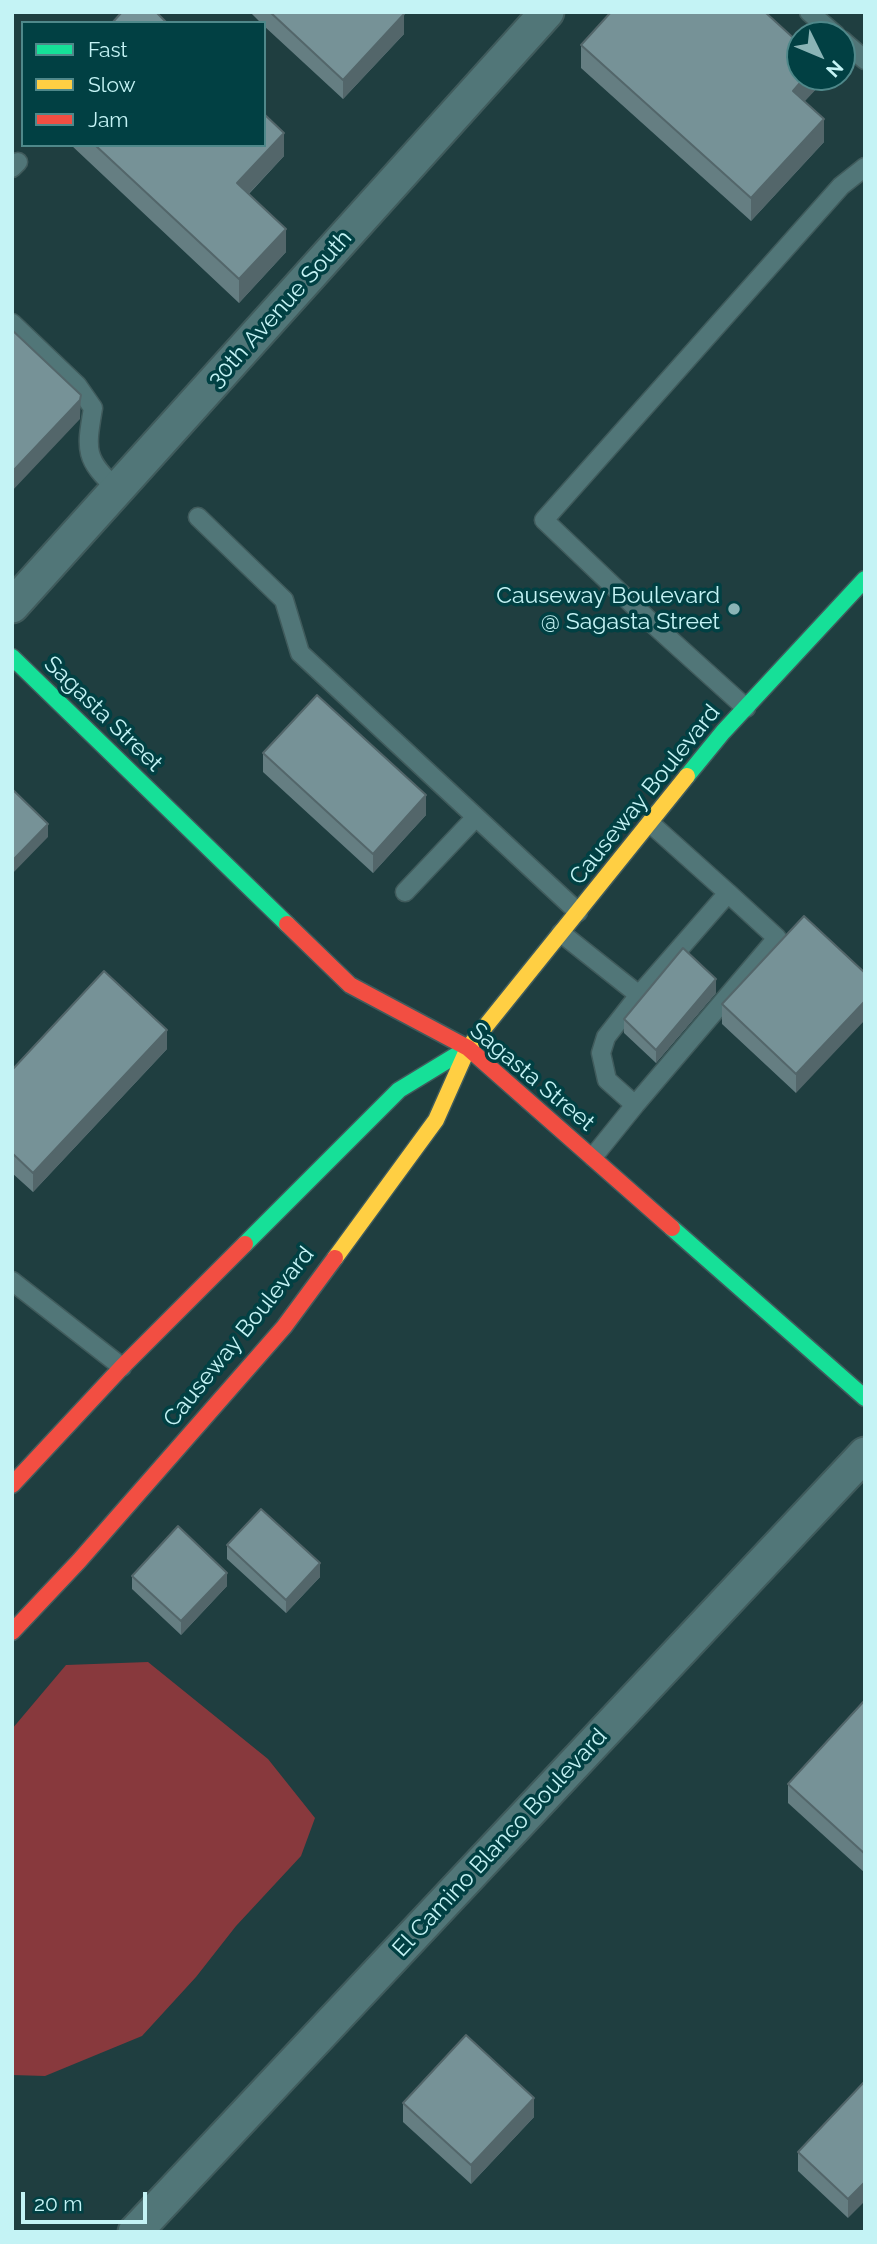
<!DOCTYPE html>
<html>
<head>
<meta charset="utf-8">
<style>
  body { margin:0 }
  #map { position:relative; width:877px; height:2244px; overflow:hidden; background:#1f3e40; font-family:Raleway,sans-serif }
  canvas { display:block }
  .frame { position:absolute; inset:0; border:14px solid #c4f3f5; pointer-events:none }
  .legend { position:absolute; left:21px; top:21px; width:245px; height:126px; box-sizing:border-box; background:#014043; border:2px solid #4f888a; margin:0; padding:9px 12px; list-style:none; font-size:21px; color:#c4f3f5 }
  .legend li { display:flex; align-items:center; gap:14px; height:35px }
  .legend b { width:35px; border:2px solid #4f888a }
  .north { position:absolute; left:786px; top:21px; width:70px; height:70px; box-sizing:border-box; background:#014043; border:2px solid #4f888a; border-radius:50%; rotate:133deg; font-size:19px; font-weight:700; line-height:28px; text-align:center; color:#c4f3f5 }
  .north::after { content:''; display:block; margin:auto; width:24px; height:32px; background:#8ab4b6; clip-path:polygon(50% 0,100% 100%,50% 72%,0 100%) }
  .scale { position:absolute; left:21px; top:2192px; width:126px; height:32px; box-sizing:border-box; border:4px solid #c4f3f5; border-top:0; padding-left:9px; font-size:21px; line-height:24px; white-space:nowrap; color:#c4f3f5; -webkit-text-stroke:5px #014043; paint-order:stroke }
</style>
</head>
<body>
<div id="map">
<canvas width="877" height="2244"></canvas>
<div class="frame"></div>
<ul class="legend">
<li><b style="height:9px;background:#16e098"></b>Fast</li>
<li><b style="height:9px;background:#ffcf43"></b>Slow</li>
<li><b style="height:9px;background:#f24e42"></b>Jam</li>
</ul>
<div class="north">N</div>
<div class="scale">20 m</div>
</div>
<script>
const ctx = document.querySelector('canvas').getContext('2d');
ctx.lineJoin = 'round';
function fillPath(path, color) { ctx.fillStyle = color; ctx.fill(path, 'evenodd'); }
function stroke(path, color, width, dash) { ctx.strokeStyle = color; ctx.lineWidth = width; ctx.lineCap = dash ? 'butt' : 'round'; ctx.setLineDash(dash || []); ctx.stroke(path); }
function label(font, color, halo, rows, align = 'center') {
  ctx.font = font + ' Raleway,sans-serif'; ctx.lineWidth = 7; ctx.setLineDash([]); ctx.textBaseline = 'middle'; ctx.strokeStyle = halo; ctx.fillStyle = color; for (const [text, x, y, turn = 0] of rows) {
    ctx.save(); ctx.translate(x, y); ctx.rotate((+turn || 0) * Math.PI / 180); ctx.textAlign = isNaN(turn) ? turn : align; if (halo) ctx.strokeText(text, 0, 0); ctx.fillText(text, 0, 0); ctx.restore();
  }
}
fillPath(new Path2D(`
  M148,1662l120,97 47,59 -14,38 -65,70 -40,51 -54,59 -97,40 -33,-1v-346l54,-64z`), '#88393d');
const lane = new Path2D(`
  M809,12l27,23
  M842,40l23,20
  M12,168l6,-6
  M12,323l65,62 16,23c-7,42 -9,51 24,81
  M198,517l86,83 16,53 278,259
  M746,708l-93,-84 -109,-104 297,-334 24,-19
  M405,892l71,-75
  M561,933l78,62 89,-102 -78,-70
  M635,1105l142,-167 -49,-45
  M593,1157l42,-52 -28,-25 -6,-27 5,-16 33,-42
  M12,1281l110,86`);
const street = new Path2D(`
  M12,606l535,-594
  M135,2232l730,-778`);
const fast = new Path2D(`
  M12,657l275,267
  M687,776l36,-44 142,-153
  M672,1228l193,170
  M245,1244l154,-154 69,-42`);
const slow = new Path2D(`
  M335,1258l101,-138 32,-72 219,-272`);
const jam = new Path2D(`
  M287,924l63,61 118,63 204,180
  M12,1485l110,-118 123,-123
  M12,1632l67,-71 205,-234 51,-69`);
stroke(lane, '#405b5c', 21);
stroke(street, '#405b5c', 37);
stroke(fast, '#405b5c', 19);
stroke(slow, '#405b5c', 19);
stroke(jam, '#405b5c', 19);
stroke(lane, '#517678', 18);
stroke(street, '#517678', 33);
stroke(fast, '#16e098', 16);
stroke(slow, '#ffcf43', 16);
stroke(jam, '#f24e42', 16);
fillPath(new Path2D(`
  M250,12h152l2,22 -61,65 -79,-73v-3h-3z
  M581,45l239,32v8l-16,16 20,41 -73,79 -170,-153z
  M71,145h193l20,11 -35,38 37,58 -47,51z
  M263,753l163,62 -53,58 -110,-101z
  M804,916l-8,177 -74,-69v-20z
  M716,993l-60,70 -32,-30v-14z
  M167,1049l-134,143 -21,-19v-103z
  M227,1545l93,32 -34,36 -59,-54z
  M132,1576l95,10 -46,49 -49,-46z
  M865,1700v173l-77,-70v-19z
  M865,2081l-17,137 -50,-47v-19z
  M403,2103l131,14 -63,67 -68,-62z`), '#657e82');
fillPath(new Path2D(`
  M404,14v20l-61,65v-19z
  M805,77h15v8l-27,29v-23z
  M824,119v23l-73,79v-23z
  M284,133v23l-47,50v-23z
  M286,229v23l-47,51v-24z
  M81,395l-1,24 -68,72v-19z
  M426,795v20l-53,58v-19z
  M48,824v13l-36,37v-13z
  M716,979v14l-60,70v-13z
  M865,1001v19l-69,73v-19z
  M167,1030v19l-134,143v-19z
  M320,1563v14l-34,36v-13z
  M227,1573v13l-46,49v-14z
  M534,2098v19l-63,67v-19z
  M865,2182v19l-17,17v-19z`), '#53666a');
const building = new Path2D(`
  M122,12h34l11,11h-55z
  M270,12h132l2,2 -61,66z
  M611,12h154l35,32v33h5l-12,14 31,28 -73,79 -170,-153z
  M264,114l20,19 -47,50 49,46 -47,50 -144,-134h169z
  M12,330l69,65 -1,5 -68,72z
  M317,695l109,100 -53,59 -110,-101z
  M12,789l36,35 -36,37z
  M804,916l61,57v28l-69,73 -74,-70z
  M683,948l33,31 -60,71 -32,-31z
  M104,971l63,59 -134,143 -21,-20v-83z
  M261,1509l59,54 -34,37 -59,-55z
  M178,1526l49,47 -46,48 -49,-45z
  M865,1700v154l-77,-70z
  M466,2035l68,63 -63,67 -68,-62z
  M865,2081v101l-17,17 -50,-47z`);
fillPath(building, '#769297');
stroke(building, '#53666a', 2);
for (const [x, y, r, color] of [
  [734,609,7,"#8ab4b6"]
]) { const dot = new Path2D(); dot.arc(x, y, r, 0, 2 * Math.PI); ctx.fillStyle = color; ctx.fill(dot); stroke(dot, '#014043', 2.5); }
label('23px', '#c4f3f5', '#014043', [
  ["30th Avenue South",280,309,-48],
  ["Sagasta Street",103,714,44],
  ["Causeway Boulevard",645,795,-51],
  ["Sagasta Street",532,1077,40],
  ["Causeway Boulevard",239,1337,-51],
  ["El Camino Blanco Boulevard",500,1843,-47]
]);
label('23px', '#c4f3f5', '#014043', [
  ["Causeway Boulevard",720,596],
  ["@ Sagasta Street",720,622]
], 'right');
</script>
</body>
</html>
